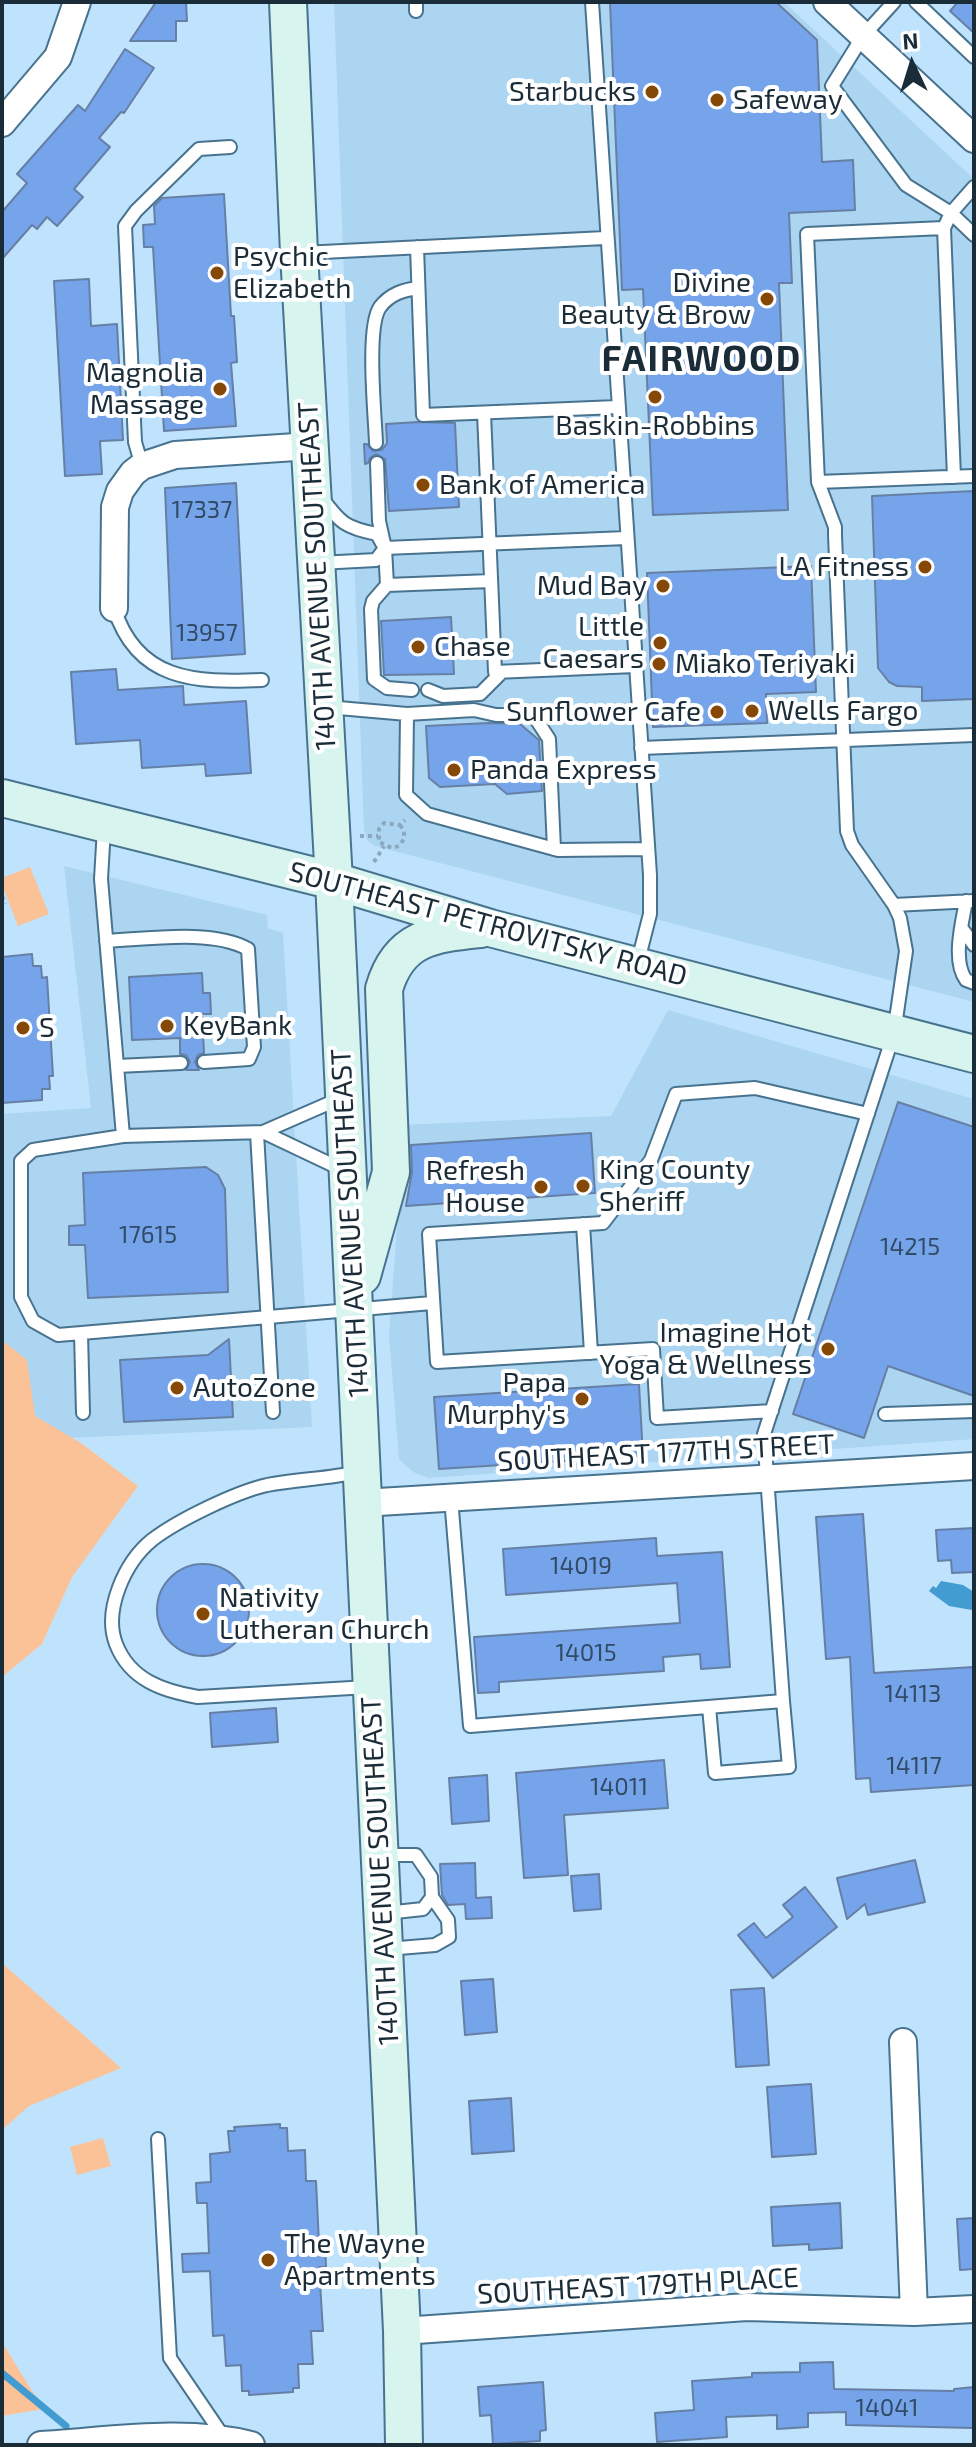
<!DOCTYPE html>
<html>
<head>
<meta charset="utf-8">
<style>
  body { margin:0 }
  #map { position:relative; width:976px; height:2447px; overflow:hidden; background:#bfe3fd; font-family:"Exo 2",sans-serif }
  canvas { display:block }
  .frame { position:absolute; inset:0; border:4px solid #1a2c38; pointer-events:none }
  .north { position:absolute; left:872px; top:24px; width:80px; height:80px; -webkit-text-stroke:6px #fff; paint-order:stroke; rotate:356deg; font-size:22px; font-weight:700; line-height:32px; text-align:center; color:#1a2c38 }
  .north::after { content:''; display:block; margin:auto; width:28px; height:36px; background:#1a2c38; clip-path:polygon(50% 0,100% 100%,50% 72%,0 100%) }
</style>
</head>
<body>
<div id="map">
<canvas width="976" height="2447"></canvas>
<div class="frame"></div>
<div class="north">N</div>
</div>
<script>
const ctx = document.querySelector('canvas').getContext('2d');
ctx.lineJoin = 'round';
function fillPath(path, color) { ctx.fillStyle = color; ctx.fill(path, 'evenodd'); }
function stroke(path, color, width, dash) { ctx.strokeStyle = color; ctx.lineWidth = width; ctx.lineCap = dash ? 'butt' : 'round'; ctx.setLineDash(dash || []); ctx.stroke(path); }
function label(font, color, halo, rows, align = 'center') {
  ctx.font = font + ' "Exo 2",sans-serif'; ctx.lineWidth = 8; ctx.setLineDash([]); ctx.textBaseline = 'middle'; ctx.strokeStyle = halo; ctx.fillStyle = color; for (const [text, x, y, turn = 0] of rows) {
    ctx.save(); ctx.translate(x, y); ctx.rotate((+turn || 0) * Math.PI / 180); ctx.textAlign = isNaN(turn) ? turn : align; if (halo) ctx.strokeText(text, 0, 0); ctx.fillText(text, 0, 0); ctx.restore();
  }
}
fillPath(new Path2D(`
  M334,2h450l190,177v823l-599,-156 -8,-6 -3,-9z
  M64,866l203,49 1,13 15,5 29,494 -310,14v-327l89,-6z
  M668,1010l306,89v340l-546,39 -15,-6 -14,-13 -10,-123 12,-164 -1,-47 211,-9z`), '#acd5f1');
fillPath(new Path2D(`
  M30,867l19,47 -31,12 -16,-41v-7z
  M2,1340l25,20 8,56 46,27 57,43 -66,91 -30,67 -40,33z
  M2,1963l119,105 -92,38 -27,24z
  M103,2138l8,28 -34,9 -7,-28z
  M2,2342l41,67 -41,7z`), '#fbc297');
fillPath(new Path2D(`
  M941,1581l22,4 11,7 -2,18 -23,-4 -20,-15 4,-5 3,2z`), '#439cd1');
stroke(new Path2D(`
  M2,2373l64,53`), '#439cd1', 7);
const building = new Path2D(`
  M156,2h30l1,19h-11v20h-46z
  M610,2h166l41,38 5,122 31,-2 2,50 -66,3 3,70h-13l9,227 -135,5 -10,-226 -21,1z
  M958,2h16v31l-24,-22z
  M125,49l29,19 -30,45 -3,-1 -22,26 11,9 -36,42 9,8 -26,29 -10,-9 -10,12 -5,-4 -30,34v-47l25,-29 -10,-9 61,-69 7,6z
  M224,194l7,122h3l3,46 -6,1 5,63 -72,5 -11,-184h-9l-1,-22 12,-1 -1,-18 8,-8z
  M89,279l2,47 26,-2 6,116 -23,1 2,33 -37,2 -11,-195z
  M418,422l37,1 4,84 -70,4 -4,-52 -9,-5 -6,4 -2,5 -3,1 -1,-20h3l6,7 9,-1 5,-7 -1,-19z
  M236,483l9,171 -73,5 -7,-171z
  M974,491v208l-52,2v-14l-25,-1 -8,-4 -11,-14 -6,-172z
  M811,566l5,126 -50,2 1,29 -114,4 -6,-154z
  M451,617l3,57 -70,1 -3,-54z
  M116,669l2,21 65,-4 1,19 62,-4 5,72 -45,3 -1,-12 -63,4 -2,-28 -64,4 -5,-72z
  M489,723l31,1 19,16 3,51 -35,3 -12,-10 -55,3 -11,-9 -3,-52z
  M32,954l1,12h8l1,12 5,-1 6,99h-4l1,13h-8v11l-40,3v-146z
  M202,973l1,20h7l1,21h-9l2,39 -6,2 -3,7 4,8h-13l4,-8 -4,-7 -6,-1v-16l-48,2 -3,-63z
  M898,1102l76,25v269l-86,-30 -24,72 -71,-24z
  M591,1133l4,60 -189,13 6,-34 -1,-27z
  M206,1167l12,8 7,14 3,103 -140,6 -3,-53h-16v-19l16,-1 -2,-52z
  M229,1339l4,78 -109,5 -4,-62 88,-5z
  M639,1384l4,72 -204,13 -5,-72z
  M863,1514l11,159 100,-6v118l-103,7 -1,-14 -14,1 -6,-122 -24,2 -10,-142z
  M974,1528v44l-22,1 -1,-13 -13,1 -2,-31z
  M656,1538l1,18 65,-4 8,115 -29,2 -1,-15 -37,3 1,14 -165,11v10l-21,1 -4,-56 206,-14 -3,-40 -171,12 -3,-46z
  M157 1610a46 46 0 1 1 92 0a46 46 0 1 1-92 0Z
  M276,1708l2,34 -66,5 -2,-34z
  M664,1760l4,48 -104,7 4,60 -44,3 -8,-105z
  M487,1775l2,46 -37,3 -3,-46z
  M915,1860l10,42 -57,13 -3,-11 -18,15 -10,-41z
  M475,1863l1,35 15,-1 1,21 -26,1 -1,-15 -17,1 -6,-10 -2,-31z
  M599,1874l2,35 -27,2 -3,-35z
  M805,1887l32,40 -64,51 -35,-43 16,-12 12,15 27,-21 -10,-12z
  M493,1979l4,53 -32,3 -4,-54z
  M764,1988l5,77 -33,2 -5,-77z
  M811,2084l5,70 -44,3 -5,-70z
  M511,2098l3,53 -42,3 -3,-53z
  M280,2124v4h7l1,23 17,-1 1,31h10l3,62h6l1,24h-7l4,64h-12l2,33h-15l1,24h-6v4l-44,3v-4h-7l-1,-26 -15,1 -2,-31 -11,1 -3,-65 -27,1 -1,-18 27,-1 -2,-50h-10l-1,-20 15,-1 -1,-28 20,-2 -2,-21h7l-1,-4z
  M840,2203l2,45 -33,2v-6l-36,2 -2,-39z
  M974,2218v51l-14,1 -3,-51z
  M833,2362l1,27 120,2v-2l20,-2v41l-128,-3v-13l-38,1v14l-31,2v-14l-51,2 1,20 -70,5 -2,-29 39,-3 -2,-29 60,-4v-4l48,-1v-9z
  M543,2382l3,48 -6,1v10l-47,3 -2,-29 -11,1 -2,-29z`);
fillPath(building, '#76a4eb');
stroke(building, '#667fa5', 2);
const service = new Path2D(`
  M416,2v9
  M592,2l58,873v39l-12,47
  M916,2l58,55
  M974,187l-23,26 23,22
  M944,228l10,249
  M417,247l6,168 194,-8
  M302,253l303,-15
  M484,413l11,259 140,-6
  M376,443c-1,-28 -10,-116 4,-136 10,-13 23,-17 38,-19
  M377,463l2,58 6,27 2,37 -14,16 -2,8 3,70 13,9 25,2
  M142,466l-7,-24 -10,-216 11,-15 63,-62 31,-2
  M818,482l156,-6
  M322,498c18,25 24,30 55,36l6,11
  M385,548l241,-10
  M319,563l57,-3 9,-12
  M387,585l104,-4
  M114,608c23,73 81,75 148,72
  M428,690l15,6 37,-2 22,-22
  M327,707l80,7 67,-4 22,5h31l9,4 13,20 5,110
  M407,714l-1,81 21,19 131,36 90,-1
  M641,748l333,-13
  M104,828l-3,51 22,257
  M966,901c-4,22 -14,60 0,79l8,3
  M894,905l80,-4
  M963,930l11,15
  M106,941c42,-2 107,-12 142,8l6,98 -5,12 -45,3
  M117,1066l64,-3
  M341,1098l-78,34 -140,4 -90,14 -12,11v136l12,24 25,14 374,-32
  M263,1132l80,38
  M257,1133l16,279
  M583,1224l8,129
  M81,1333l2,80
  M772,1411l-115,7 -4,-69 -216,13 -8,-128 174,-11 48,-63 25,-66 79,-6 113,26
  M885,1414l89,-3
  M358,1472c-30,7 -61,7 -91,13 -31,7 -89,35 -115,55 -27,22 -49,70 -36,104 14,36 47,47 82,53l170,-10
  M451,1498l19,228 313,-25 -19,-267 130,-401 12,-82 -6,-33 -6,-13 -42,-60 -5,-14 -12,-296v-8l-17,-45 -11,-248 137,-6 7,-15 -45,-28 -74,-99 31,-50 31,-34
  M709,1707l6,66 74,-6 -6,-66
  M382,1855h34l15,22 1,20 16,23 1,17 -14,8 -48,4
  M386,1913l37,-4 9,-12
  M158,2139l12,219 55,81`);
const minor = new Path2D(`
  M827,2l147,137
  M2,123l56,-66 19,-55
  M114,608l1,-101 5,-16 13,-18 9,-7 33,-11 136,-9
  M362,1503l612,-37
  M903,2042l11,270
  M402,2331l345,-24 167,5 60,-3
  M41,2445c68,-4 143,-17 210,0`);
const secondary = new Path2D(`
  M288,2l11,251 35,628 68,1450 2,114
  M2,798l332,83 156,47 484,126
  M362,1276l29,-104 -7,-183c15,-52 49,-55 97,-60`);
stroke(service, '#48738f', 16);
stroke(minor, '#48738f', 30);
stroke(secondary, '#48738f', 40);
stroke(new Path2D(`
  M400,825l4,6v8l-5,7 -7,2 -13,-6v-13l5,-6 16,2 5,-5
  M360,836h18
  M374,862l10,-16
  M2,896l3,8
  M2,947v1`), '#8aa8be', 4, [4, 4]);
stroke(service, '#fff', 12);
stroke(minor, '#fff', 26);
stroke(secondary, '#d7f4ee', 36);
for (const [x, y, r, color] of [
  [652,92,8,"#854806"],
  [717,100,8,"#854806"],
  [217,273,8,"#854806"],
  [767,299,8,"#854806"],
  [220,389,8,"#854806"],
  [655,397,8,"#854806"],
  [423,485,8,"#854806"],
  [925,567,8,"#854806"],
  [663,586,8,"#854806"],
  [660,643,8,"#854806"],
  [418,647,8,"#854806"],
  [659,664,8,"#854806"],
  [752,711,8,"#854806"],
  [717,712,8,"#854806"],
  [454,770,8,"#854806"],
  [167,1026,8,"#854806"],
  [23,1028,8,"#854806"],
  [583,1186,8,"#854806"],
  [541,1187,8,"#854806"],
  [828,1349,8,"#854806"],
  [177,1388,8,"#854806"],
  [582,1399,8,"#854806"],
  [203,1614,8,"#854806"],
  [268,2260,8,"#854806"]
]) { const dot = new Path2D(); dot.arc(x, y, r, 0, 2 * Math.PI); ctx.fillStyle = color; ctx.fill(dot); stroke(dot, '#fff', 3); }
label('24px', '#314a65', null, [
  ["17337",202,510],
  ["13957",207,633],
  ["17615",148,1235],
  ["14215",910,1247],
  ["14019",581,1566],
  ["14015",586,1653],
  ["14113",913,1694],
  ["14117",914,1766],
  ["14011",619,1787],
  ["14041",887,2408]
]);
label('28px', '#1a2c38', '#fff', [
  ["Starbucks",636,92,"right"],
  ["Safeway",733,100],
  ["Psychic",233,257],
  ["Elizabeth",233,289],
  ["Divine",751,283,"right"],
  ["Beauty & Brow",751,315,"right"],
  ["Magnolia",204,373,"right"],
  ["Massage",204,405,"right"],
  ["Baskin-Robbins",655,426,"center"],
  ["Bank of America",439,485],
  ["LA Fitness",909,567,"right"],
  ["Mud Bay",647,586,"right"],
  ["Little",644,627,"right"],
  ["Caesars",644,659,"right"],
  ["Chase",434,647],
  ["Miako Teriyaki",675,664],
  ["Wells Fargo",768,711],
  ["Sunflower Cafe",701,712,"right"],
  ["Panda Express",470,770],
  ["KeyBank",183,1026],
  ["S",39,1028],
  ["King County",599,1170],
  ["Sheriff",599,1202],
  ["Refresh",525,1171,"right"],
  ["House",525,1203,"right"],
  ["Imagine Hot",812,1333,"right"],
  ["Yoga & Wellness",812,1365,"right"],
  ["Papa",566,1383,"right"],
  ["Murphy's",566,1415,"right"],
  ["AutoZone",193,1388],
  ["Nativity",219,1598],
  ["Lutheran Church",219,1630],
  ["The Wayne",284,2244],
  ["Apartments",284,2276]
], 'left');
label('28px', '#1a2c38', '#fff', [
  ["140TH AVENUE SOUTHEAST",317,576,-93],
  ["SOUTHEAST PETROVITSKY ROAD",488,924,15],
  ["140TH AVENUE SOUTHEAST",350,1223,-93],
  ["SOUTHEAST 177TH STREET",666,1453,-3],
  ["140TH AVENUE SOUTHEAST",380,1871,-93],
  ["SOUTHEAST 179TH PLACE",638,2286,-3]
]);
ctx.letterSpacing = '2px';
label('bold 36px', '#1a2c38', '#fff', [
  ["FAIRWOOD",702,359]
]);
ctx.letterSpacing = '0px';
</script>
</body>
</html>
